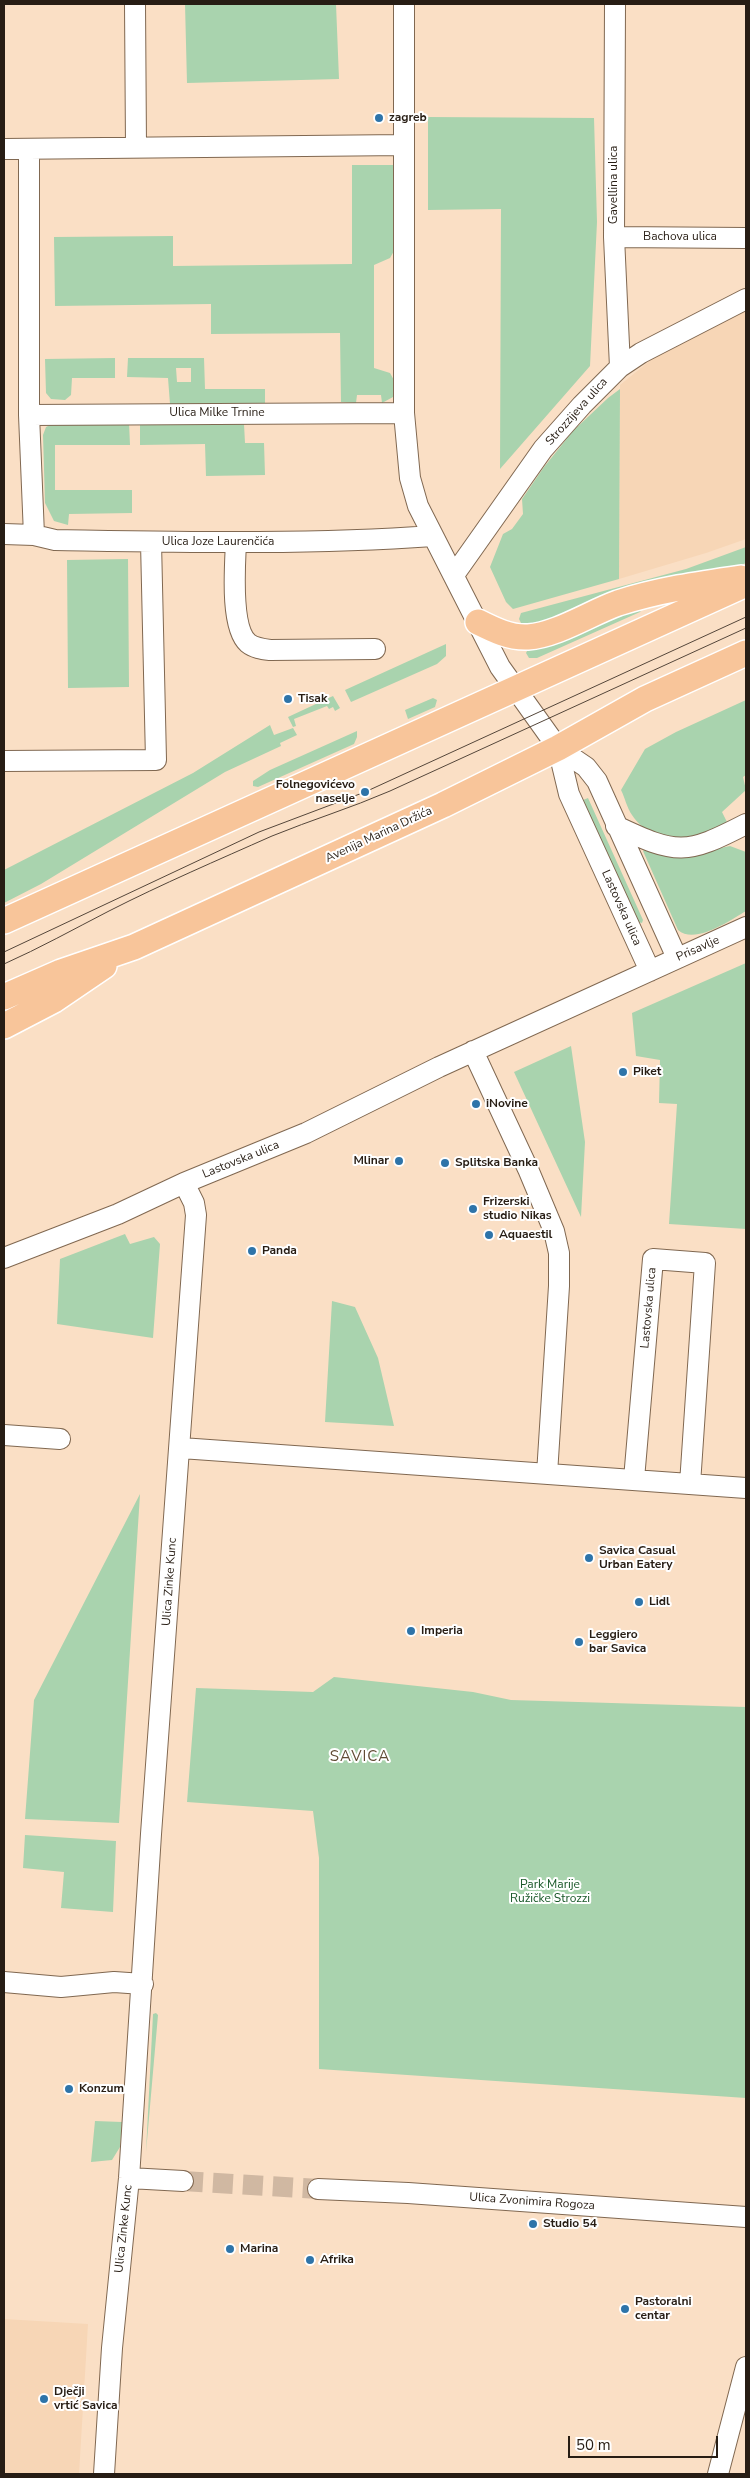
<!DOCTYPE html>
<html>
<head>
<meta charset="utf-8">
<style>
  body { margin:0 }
  #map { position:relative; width:750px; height:2478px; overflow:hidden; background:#fadfc5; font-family:"Nunito Sans",sans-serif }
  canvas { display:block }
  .frame { position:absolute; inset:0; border:5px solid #271d14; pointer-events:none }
  .scale { position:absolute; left:568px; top:2436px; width:150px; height:22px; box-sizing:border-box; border:2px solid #271d14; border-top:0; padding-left:6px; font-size:15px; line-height:18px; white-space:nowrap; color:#271d14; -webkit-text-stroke:4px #fff; paint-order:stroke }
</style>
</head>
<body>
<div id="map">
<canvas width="750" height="2478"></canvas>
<div class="frame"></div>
<div class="scale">50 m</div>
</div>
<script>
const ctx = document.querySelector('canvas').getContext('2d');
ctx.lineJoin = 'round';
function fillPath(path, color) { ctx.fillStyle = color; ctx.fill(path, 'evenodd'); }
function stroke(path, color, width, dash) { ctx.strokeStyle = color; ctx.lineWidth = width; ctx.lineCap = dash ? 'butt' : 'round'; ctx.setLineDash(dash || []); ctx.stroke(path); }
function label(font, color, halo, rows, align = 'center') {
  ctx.font = font + ' "Nunito Sans",sans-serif'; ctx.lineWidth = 4; ctx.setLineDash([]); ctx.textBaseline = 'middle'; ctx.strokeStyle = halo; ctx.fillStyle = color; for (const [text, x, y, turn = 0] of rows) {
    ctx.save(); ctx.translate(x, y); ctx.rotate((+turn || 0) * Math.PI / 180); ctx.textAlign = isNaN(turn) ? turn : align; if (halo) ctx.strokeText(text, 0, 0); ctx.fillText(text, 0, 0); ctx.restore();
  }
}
fillPath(new Path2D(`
  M746,304v235l-40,14 -87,26 1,-194 48,-39z
  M4,2319l84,5 -9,150h-75z`), '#f7d6b6');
fillPath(new Path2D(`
  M185,4h151l3,75 -152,4z
  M428,117l166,1 3,104 -7,144 -90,103 1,-260 -73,1z
  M352,165h43l-1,86 -4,7 -16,7v103l16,5 5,9 -2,15 -11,6 -1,-8h-24l-1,8 -15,-1 -1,-69 -129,1v-30l-156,2 -1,-69 119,-1v30l179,-2z
  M115,358v20h-43l-1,17 -6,5 -14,-1 -5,-6 -1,-34z
  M128,358h76l1,31h60v18l-89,1 -6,-4 -2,-26 -41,-1zM176,368h15v14h-14z
  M620,389l-1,190 -106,30 -7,-7 -16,-35 13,-33 9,-5 11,-15 -1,-15 22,-32 29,-36 35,-33z
  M129,422l1,23h-75v45h77v23l-63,1 -1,11 -14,-4 -9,-18 -2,-68 3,-8 6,-3z
  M140,422l104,2 1,19h19l1,32 -59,1 -1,-32 -65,1z
  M746,547v16l-30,12 -104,21 -69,26 -14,3 -8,-2 -2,-4 2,-6 165,-44z
  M128,559l1,128 -61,1 -1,-128z
  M626,609h16l-2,3 -103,46h-8l-3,-5 3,-6z
  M446,644v12l-9,8 -86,38 -6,-12z
  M333,696l7,12 -5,3 -2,-4 -4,2 -2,-3 -33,13 2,7 -3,1 -5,-10z
  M433,698l4,2 -2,7 -27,12 -3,-9z
  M746,700v75l-3,2 3,13 -24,22 5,10c-27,18 -73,26 -95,-7 -5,-7 -7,-17 -11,-25l24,-41 31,-17z
  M270,725l4,10 19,-7 4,7 -17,8 1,3 -56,26 -184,112 -37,19v-33l189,-97z
  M357,731v6l-3,7 -96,43 -5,-1v-5l17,-11z
  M588,798l55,122 -1,3 -4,-1 -55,-122z
  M730,846l16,6v59c-17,10 -51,34 -68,19l-35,-79 2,-2 20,7 12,1z
  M746,963v266l-77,-5 8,-120 -18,-1 1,-43 -24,-4 -4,-43z
  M571,1046l14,96 -4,75 -67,-145z
  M125,1234l5,10 24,-7 6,7 -7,94 -96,-14 3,-65z
  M332,1301l23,6 23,51 16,68 -69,-4z
  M140,1494l-21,329 -94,-4 9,-119z
  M334,1677l139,15 38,8 235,7v391l-427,-29v-211l-6,-47 -126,-9 9,-114 117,4z
  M25,1835l91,6 -3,71 -52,-4 3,-36 -41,-4z
  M156,2013l2,2 -12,137 7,-138z
  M95,2121l27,1 -2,25 -8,13 -21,2z`), '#a9d3ae');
stroke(new Path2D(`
  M183,2181l135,8`), '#d0b8a2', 20, [20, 10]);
const minor = new Path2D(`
  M135,4l1,143
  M404,4v409l6,65 8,28 82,161 58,81 28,19 11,14 80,177
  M615,4l-1,233 6,130
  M4,149l400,-4
  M29,149v266l5,120
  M614,237l132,1
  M29,415l375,-2
  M4,534l30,1 21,5c126,2 252,5 378,-4
  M236,542c-1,24 -6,85 12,101 6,5 14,6 22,7l105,-1
  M454,575l89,-126 39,-44 38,-38 21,-14 105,-54
  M558,748l11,46 81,177
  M4,761l152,-1 -5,-218
  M616,826c61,29 70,29 130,-2
  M473,1051l55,118 26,62 5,22v33l-12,188
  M4,1258l114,-44 66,-31 122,-50 133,-66 307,-140
  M4,1435l56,4
  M181,1448l565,40
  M634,1479l19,-220 52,4 -15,221
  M4,1982l57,5 53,-5 29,2
  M129,2178l54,3
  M318,2189l90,4 338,24
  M104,2474l8,-126 17,-170 22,-344 45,-619 -2,-12 -10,-20
  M718,2474l28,-107`);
const major = new Path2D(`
  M478,622c16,8 32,16 50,15 29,-2 62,-24 90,-34 40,-13 81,-19 123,-25
  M4,921l742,-337
  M4,997l57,-25 73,-25 309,-142 115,-57 87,-49 101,-46
  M4,1026l50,-26 50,-34`);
stroke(minor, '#806851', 22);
stroke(major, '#fff', 28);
stroke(minor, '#fff', 20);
stroke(major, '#f8c59a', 25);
stroke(new Path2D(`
  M4,952l255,-120 106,-40 381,-175
  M4,964c36,-16 70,-35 105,-53 53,-27 109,-51 163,-75 39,-16 79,-28 118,-45l356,-163`), '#54463a', 1);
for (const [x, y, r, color] of [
  [379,118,5,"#2e74a9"],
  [288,699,5,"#2e74a9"],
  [365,792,5,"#2e74a9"],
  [623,1072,5,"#2e74a9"],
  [476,1104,5,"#2e74a9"],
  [399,1161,5,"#2e74a9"],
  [445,1163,5,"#2e74a9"],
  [473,1209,5,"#2e74a9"],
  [489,1235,5,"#2e74a9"],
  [252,1251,5,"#2e74a9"],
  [589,1558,5,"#2e74a9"],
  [639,1602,5,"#2e74a9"],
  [411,1631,5,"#2e74a9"],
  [579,1642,5,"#2e74a9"],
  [69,2089,5,"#2e74a9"],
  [533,2224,5,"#2e74a9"],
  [230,2249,5,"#2e74a9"],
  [310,2260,5,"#2e74a9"],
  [625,2309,5,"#2e74a9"],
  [44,2399,5,"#2e74a9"]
]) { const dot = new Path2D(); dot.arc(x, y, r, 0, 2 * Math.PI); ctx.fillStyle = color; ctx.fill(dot); stroke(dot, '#fff', 2); }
label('bold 12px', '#271d14', '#fff', [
  ["zagreb",389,118],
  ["Tisak",298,699],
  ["Folnegovićevo",355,785,"right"],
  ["naselje",355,799,"right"],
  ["Piket",633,1072],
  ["iNovine",486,1104],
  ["Mlinar",389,1161,"right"],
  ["Splitska Banka",455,1163],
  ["Frizerski",483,1202],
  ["studio Nikas",483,1216],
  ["Aquaestil",499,1235],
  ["Panda",262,1251],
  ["Savica Casual",599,1551],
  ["Urban Eatery",599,1565],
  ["Lidl",649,1602],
  ["Imperia",421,1631],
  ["Leggiero",589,1635],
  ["bar Savica",589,1649],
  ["Konzum",79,2089],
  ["Studio 54",543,2224],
  ["Marina",240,2249],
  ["Afrika",320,2260],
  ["Pastoralni",635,2302],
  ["centar",635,2316],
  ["Dječji",54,2392],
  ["vrtić Savica",54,2406]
], 'left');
label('12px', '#271d14', '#fff', [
  ["Gavellina ulica",614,185,-90],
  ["Bachova ulica",680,237],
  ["Strozzijeva ulica",577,412,-48],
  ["Ulica Milke Trnine",217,413],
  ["Ulica Joze Laurenčića",218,542],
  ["Avenija Marina Držića",379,835,-25],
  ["Lastovska ulica",621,908,66],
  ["Prisavlje",698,949,-24],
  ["Lastovska ulica",241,1160,-22],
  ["Lastovska ulica",649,1308,-85],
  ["Ulica Zinke Kunc",170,1582,-86],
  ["Ulica Zvonimira Rogoza",532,2202,4],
  ["Ulica Zinke Kunc",124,2229,-84]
]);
label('12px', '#165626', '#fff', [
  ["Park Marije",550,1885],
  ["Ružičke Strozzi",550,1899]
]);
ctx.letterSpacing = '1px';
label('15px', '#614b34', '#fff', [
  ["SAVICA",360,1757]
]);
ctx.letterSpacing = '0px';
</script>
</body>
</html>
